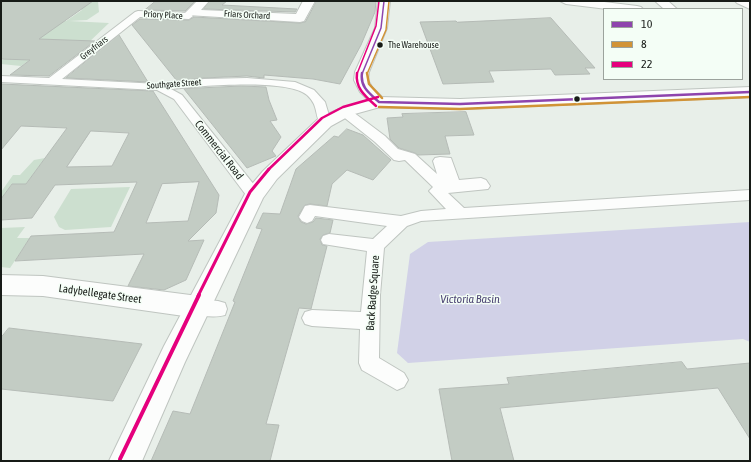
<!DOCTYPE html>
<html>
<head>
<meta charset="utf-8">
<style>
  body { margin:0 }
  #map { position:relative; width:751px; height:462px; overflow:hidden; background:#e8efe9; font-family:"Asap Condensed",sans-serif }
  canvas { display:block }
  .frame { position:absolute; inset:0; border:2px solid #171b17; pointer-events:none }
  .legend { position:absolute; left:603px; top:8px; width:140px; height:72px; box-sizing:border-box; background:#f4fef6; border:1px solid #9ca39d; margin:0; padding:5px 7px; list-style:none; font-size:12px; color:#171b17 }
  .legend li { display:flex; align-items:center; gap:8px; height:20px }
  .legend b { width:20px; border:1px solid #9ca39d }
</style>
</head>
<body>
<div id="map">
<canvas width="751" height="462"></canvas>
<div class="frame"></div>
<ul class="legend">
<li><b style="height:5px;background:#8e44ad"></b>10</li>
<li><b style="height:5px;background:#d19336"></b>8</li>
<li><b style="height:5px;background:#e5007d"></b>22</li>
</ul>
</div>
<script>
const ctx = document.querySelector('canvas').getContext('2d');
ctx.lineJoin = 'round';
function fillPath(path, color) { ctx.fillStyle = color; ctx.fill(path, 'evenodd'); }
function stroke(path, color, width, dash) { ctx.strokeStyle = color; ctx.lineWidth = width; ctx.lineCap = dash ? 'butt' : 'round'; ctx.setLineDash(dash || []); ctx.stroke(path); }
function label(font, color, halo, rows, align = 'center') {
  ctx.font = font + ' "Asap Condensed",sans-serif'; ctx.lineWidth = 3; ctx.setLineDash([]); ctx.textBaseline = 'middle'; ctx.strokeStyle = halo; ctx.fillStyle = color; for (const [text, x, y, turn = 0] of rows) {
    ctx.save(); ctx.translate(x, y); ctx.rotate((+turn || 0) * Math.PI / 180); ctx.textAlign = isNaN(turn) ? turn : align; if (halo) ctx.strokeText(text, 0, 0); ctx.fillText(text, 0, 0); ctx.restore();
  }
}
fillPath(new Path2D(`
  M82,1h16l1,11 -12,8 -18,1 40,2 -23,22 -56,15 -9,6 -20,-2v-3l57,-40h8l16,-11 -2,-1z
  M45,158l-19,26h-14l-11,15v-7l12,-17h7l14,-15z
  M130,187l-19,40 -46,3 -6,-3 -5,-10 17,-28z
  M25,227l-8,11h13l-20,30 -9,-1v-39z`), '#ccdfcf');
fillPath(new Path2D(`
  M750,222v120l-7,-3 -335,24 -11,-10 13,-99 18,-12z`), '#d1d1e7');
const building = new Path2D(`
  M1,1h92l-54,38 56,2 -46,35 -39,-1 20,-15 -29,-1z
  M156,1h39l-10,10 -40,-1z
  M210,1h17l-5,4 75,4 -2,3 -91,-3z
  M317,1h59l-1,11 -14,33 -21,39 -27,-5 -49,-4v3l-17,-2 -43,2 -27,3 -45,-56 8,-6 49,1 5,-3 106,6 5,-1z
  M551,18l44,50h-10l5,6 -35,1 -4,-6 -62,2 5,11 -51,2 -23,-62 36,-1 1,1z
  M119,35l29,47 -82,-4z
  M1,84l152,7 66,104 -3,18 -28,28 16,-1 -18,40 -22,10 -36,-4 16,-32 -129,7 16,-25 83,-4 23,-50 -82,3 -23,33 -31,2v-21l11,-15h14l41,-56 -46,-2 -20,24zM91,131l38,2 -17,33 -45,1zM199,182l-11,39 -42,2 16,-39z
  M242,86l24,1 3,13 8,20 -7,1 11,16 -9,14 4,5 -29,12 -63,-79z
  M466,112l8,23 -29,1 5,18 -32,1 -3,-2 -16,-5 -9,-9 -3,-21 16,-1 -1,-3z
  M347,129l16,6 28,25 -18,20 -26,-10 -15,14 -5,22 -17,-2 -5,1 -7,11 3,6 5,2 7,-2 3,-4 17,2 -3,13 -7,2 -3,4 2,6 5,1 -16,63 -12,-1 -33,116 13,1 -9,36h-119l22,-50 17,3 45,-112 -2,-1 29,-72 -6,-1 7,-15 17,1 16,-45 38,-33 4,1z
  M9,328l133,16 -29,57 -112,-12v-51z
  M682,362l5,7 63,-6v76l-32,-51 -218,20 14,53h-62l-13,-72 70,-5 -2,-6z`);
fillPath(building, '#c3ccc4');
stroke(building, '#b5bbb6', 1);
const pedestrian = new Path2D(`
  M138,11l51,2 4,3 -4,3 -49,-2 -78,62 97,5 45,-5 43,-1 48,4 19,8 11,12 6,20 -2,3h-8c-7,-11 -2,-19 -14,-30 -20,-17 -109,-9 -136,-6l11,6 77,96 2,4 -2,4 -5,1 -5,-1 -75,-100 -17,-9 -156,-8v-6l48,2 86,-66z
  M345,108l4,1 36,27 13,13 17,5 22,20 -4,-13 2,-3 5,-1 11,1 8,22 22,-2 5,2 4,6 -2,3 -40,4 16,15 286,-18v10l-329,21 -14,5 -23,22 -4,47 -1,63 25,15 4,7 -4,7 -7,3 -35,-20 -3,-7 1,-34 -48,-3 -7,-2 -3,-6 3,-6 7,-2 49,2 6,-61 -44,-7 -2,-4 2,-4 6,-2 44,5 14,-13 -72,-10 -3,5 -5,2 -5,-2 -3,-4 6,-11 5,-1 91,11 20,-5 25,-2 -17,-18 4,-4 -28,-27 -6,1 -5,-1 -19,-18 -34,-27 -2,-3 2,-3z
  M198,299l20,2 7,2 2,6 -2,6c-11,3 -23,1 -34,-2l-2,-6 2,-6z`);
const minor = new Path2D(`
  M197,1h12l-8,9 95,4 7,-13h12l-11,20 -4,1 -113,-7 -2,-2z
  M378,1h12l-3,27 -18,44 -1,8 4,7 15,15 -2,3 -6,2 -6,-2 -13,-13 -6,-12 1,-8 20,-44z
  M560,1h36l41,5 4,1 2,2h-36l-41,-5z
  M655,1h13l9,8h-13z
  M735,1h15v8l-13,-6z
  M1,275l42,1 155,20 9,3 4,8 -4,8 -9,3 -155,-22 -42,-1z`);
const primary = new Path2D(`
  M750,87v10l-290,12 -80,-2 -29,8 -20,11 -54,53 -14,19 -78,164 -43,99h-33l55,-115 83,-156 16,-19 56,-53 20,-9 40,-12 81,2z`);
stroke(pedestrian, '#bfc5c0', 2);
stroke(minor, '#bfc5c0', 2);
stroke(primary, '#bfc5c0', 2);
fillPath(pedestrian, '#fcfdfc');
fillPath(minor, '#fcfdfc');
fillPath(primary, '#fcfdfc');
stroke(new Path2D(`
  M362,74l19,-46 3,-27`), '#8e44ad', 1.5);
stroke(new Path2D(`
  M362,73c-2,14 7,20 17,29
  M379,102l81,2 290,-12`), '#8e44ad', 2.5);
stroke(new Path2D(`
  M367,74l19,-44 3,-29`), '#d19336', 1.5);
stroke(new Path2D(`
  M367,73l2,11 13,14
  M379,107l81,2 290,-12`), '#d19336', 2.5);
stroke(new Path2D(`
  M357,74l19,-48 3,-25`), '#e5007d', 1.5);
stroke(new Path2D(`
  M357,73c-2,15 8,23 19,33
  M268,170l54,-52 21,-11 35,-10`), '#e5007d', 2.5);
stroke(new Path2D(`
  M198,296l52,-104 19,-23`), '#e5007d', 3);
stroke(new Path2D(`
  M120,459l79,-164`), '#e5007d', 4);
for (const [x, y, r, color] of [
  [380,45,3.5,"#171b17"],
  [577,99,3.5,"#171b17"]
]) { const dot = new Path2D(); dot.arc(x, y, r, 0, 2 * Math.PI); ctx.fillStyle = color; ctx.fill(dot); stroke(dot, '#f4fef6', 1.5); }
label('9px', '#171b17', '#f4fef6', [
  ["Priory Place",163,15,3],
  ["Friars Orchard",247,15,3],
  ["Greyfriars",94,48,-38],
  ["Southgate Street",174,84,-4]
]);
label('9px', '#171b17', '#f4fef6', [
  ["The Warehouse",388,45]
], 'left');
label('11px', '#171b17', '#f4fef6', [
  ["Commercial Road",219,150,52],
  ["Back Badge Square",373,293,-86],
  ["Ladybellegate Street",100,294,8]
]);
label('italic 12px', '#4f4776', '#f4fef6', [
  ["Victoria Basin",470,299]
]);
</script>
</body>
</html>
